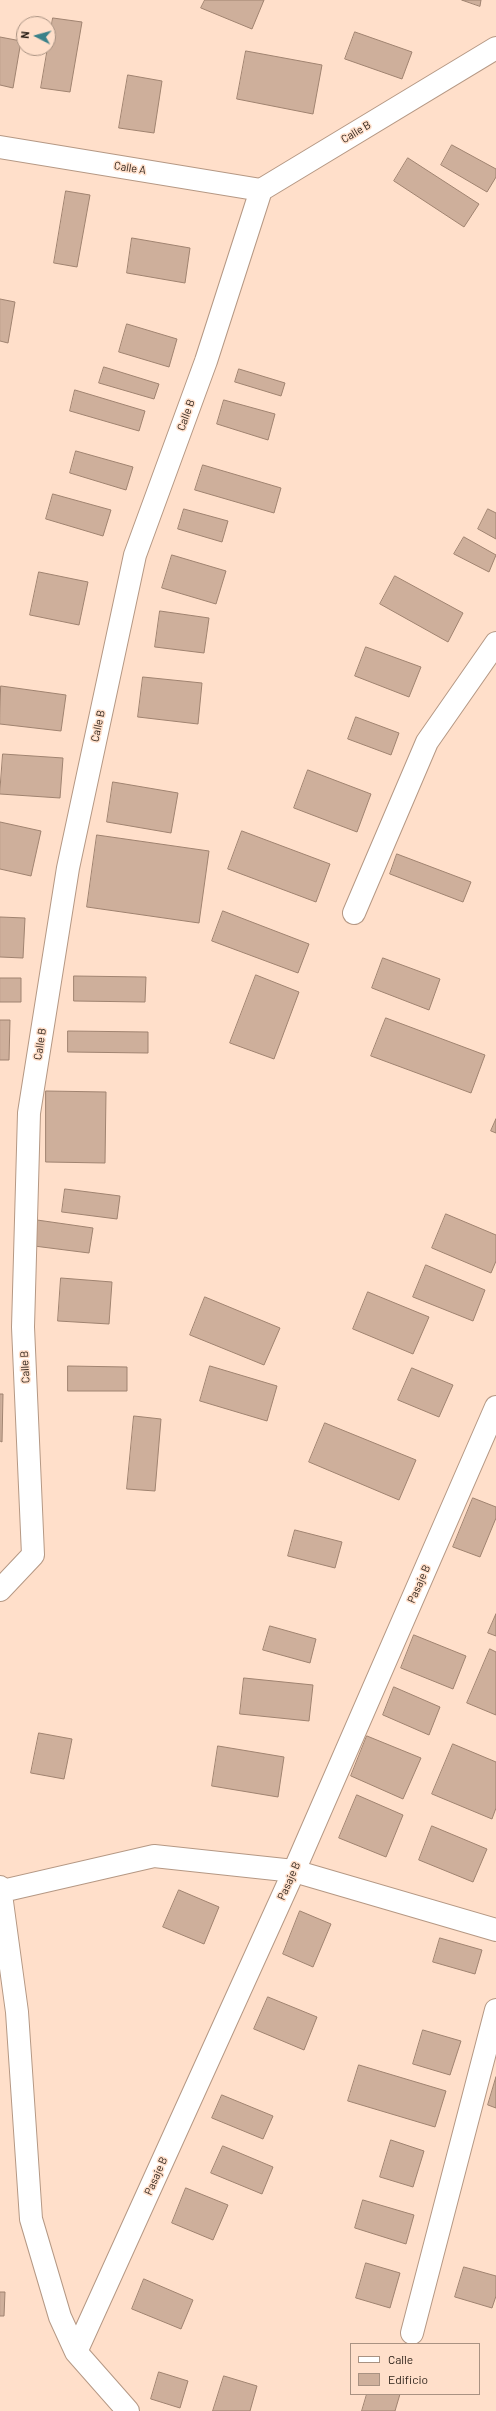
<!DOCTYPE html>
<html>
<head>
<meta charset="utf-8">
<style>
  body { margin:0 }
  #map { position:relative; width:496px; height:2411px; overflow:hidden; background:#ffdfca; font-family:Barlow,sans-serif }
  canvas { display:block }
  .legend { position:absolute; left:350px; top:2343px; width:130px; height:52px; box-sizing:border-box; background:#ffdfca; border:1px solid #a99282; margin:0; padding:5px 7px; list-style:none; font-size:12px; color:#291e16 }
  .legend li { display:flex; align-items:center; gap:8px; height:20px }
  .legend b { width:20px; border:1px solid #a99282 }
  .north { position:absolute; left:16px; top:16px; width:40px; height:40px; box-sizing:border-box; background:#ffdfca; border:1px solid #a99282; border-radius:50%; rotate:276deg; font-size:11px; font-weight:700; line-height:16px; text-align:center; color:#291e16 }
  .north::after { content:''; display:block; margin:auto; width:14px; height:18px; background:#3a8189; clip-path:polygon(50% 0,100% 100%,50% 72%,0 100%) }
</style>
</head>
<body>
<div id="map">
<canvas width="496" height="2411"></canvas>
<ul class="legend">
<li><b style="height:5px;background:#fff"></b>Calle</li>
<li><b style="height:11px;background:#ceaf9b"></b>Edificio</li>
</ul>
<div class="north">N</div>
</div>
<script>
const ctx = document.querySelector('canvas').getContext('2d');
ctx.lineJoin = 'round';
function fillPath(path, color) { ctx.fillStyle = color; ctx.fill(path, 'evenodd'); }
function stroke(path, color, width, dash) { ctx.strokeStyle = color; ctx.lineWidth = width; ctx.lineCap = dash ? 'butt' : 'round'; ctx.setLineDash(dash || []); ctx.stroke(path); }
function label(font, color, halo, rows, align = 'center') {
  ctx.font = font + ' Barlow,sans-serif'; ctx.lineWidth = 3; ctx.setLineDash([]); ctx.textBaseline = 'middle'; ctx.strokeStyle = halo; ctx.fillStyle = color; for (const [text, x, y, turn = 0] of rows) {
    ctx.save(); ctx.translate(x, y); ctx.rotate((+turn || 0) * Math.PI / 180); ctx.textAlign = isNaN(turn) ? turn : align; if (halo) ctx.strokeText(text, 0, 0); ctx.fillText(text, 0, 0); ctx.restore();
  }
}
const building = new Path2D(`
  M205,0h59l-12,29 -51,-21z
  M462,0h19l-1,6z
  M53,18l29,4 -12,70 -29,-4z
  M355,32l57,20 -10,27 -57,-20z
  M0,37l21,4 -8,47 -13,-3z
  M246,51l76,14 -9,49 -76,-15z
  M128,75l34,6 -8,52 -35,-5z
  M452,145l44,24v8l-9,15 -46,-27z
  M408,158l71,46 -15,23 -70,-46z
  M66,191l24,4 -13,72 -23,-4z
  M132,238l58,10 -5,35 -58,-10z
  M0,299l15,3 -7,41 -8,-2z
  M127,324l50,15 -8,28 -50,-15z
  M104,367l55,17 -5,15 -55,-16z
  M239,369l46,14 -4,13 -46,-14z
  M75,390l70,21 -6,20 -69,-20z
  M224,400l51,14 -7,26 -51,-16z
  M76,451l57,16 -7,23 -56,-17z
  M203,465l78,23 -7,25 -79,-23z
  M53,494l58,16 -8,26 -57,-17z
  M184,509l44,12 -6,21 -44,-13z
  M488,509l8,4v26l-18,-10z
  M464,537l32,18 -7,17 -35,-18z
  M172,555l54,16 -10,33 -54,-16z
  M39,572l49,10 -9,43 -49,-10z
  M395,576l68,37 -15,29 -68,-38z
  M160,611l49,7 -5,35 -49,-6z
  M366,647l55,20 -12,30 -54,-21z
  M143,677l59,6 -4,41 -60,-7z
  M1,686l65,9 -5,36 -61,-7z
  M356,717l43,16 -8,22 -43,-16z
  M3,754l60,4 -3,40 -60,-4z
  M308,770l63,24 -14,38 -63,-24z
  M113,782l65,11 -7,40 -64,-11z
  M0,822l41,9 -10,45 -31,-7z
  M242,831l88,33 -14,38 -88,-33z
  M97,835l112,16 -10,72 -112,-16z
  M397,854l74,28 -8,20 -73,-28z
  M223,911l86,33 -11,29 -86,-32z
  M0,917l25,1 -2,40 -23,-1z
  M383,958l57,21 -11,31 -57,-22z
  M256,975l43,17 -25,67 -44,-16z
  M74,976l72,1 -1,25 -71,-1z
  M0,978h21v24h-21z
  M386,1018l99,37 -14,38 -100,-37z
  M0,1020h10l-1,40h-9z
  M68,1031l80,1v21l-80,-1z
  M46,1091l60,1 -1,71 -59,-1z
  M496,1119v14l-5,-2z
  M65,1189l55,7 -3,23 -55,-7z
  M446,1214l50,21v26l-5,12 -59,-25z
  M37,1220l56,8 -4,25 -55,-7z
  M426,1265l59,25 -12,31 -60,-24z
  M61,1278l51,4 -3,42 -51,-3z
  M368,1292l61,25 -16,37 -60,-25z
  M205,1297l75,31 -16,37 -74,-30z
  M68,1366l59,1v24h-59z
  M210,1366l67,20 -10,35 -67,-20z
  M412,1368l41,17 -14,32 -41,-17z
  M0,1394h3l-1,48 -2,-1z
  M134,1416l27,3 -6,72 -28,-2z
  M325,1423l91,37 -17,40 -90,-38z
  M473,1498l23,9v11l-16,39 -27,-10z
  M295,1530l47,12 -7,26 -47,-12z
  M496,1614v22l-8,-3z
  M270,1626l46,13 -6,24 -47,-13z
  M414,1635l52,21 -13,33 -52,-21z
  M490,1649l6,3v63l-29,-12z
  M244,1678l69,7 -4,36 -69,-7z
  M394,1687l46,20 -11,28 -46,-20z
  M39,1733l33,6 -8,40 -33,-6z
  M367,1736l54,22 -18,41 -52,-23z
  M453,1744l43,18v46l-4,11 -60,-25z
  M218,1746l66,11 -6,40 -66,-11z
  M357,1795l46,20 -17,42 -47,-19z
  M432,1826l55,23 -14,33 -54,-22z
  M179,1890l40,17 -15,37 -41,-17z
  M300,1911l31,13 -18,43 -30,-13z
  M440,1938l42,12 -7,24 -42,-12z
  M268,1997l49,20 -13,33 -50,-21z
  M423,2030l38,11 -11,34 -37,-11z
  M359,2065l87,26 -11,36 -87,-26z
  M496,2077v31l-8,-3z
  M222,2095l51,21 -10,23 -51,-21z
  M391,2140l33,11 -11,36 -33,-10z
  M223,2146l50,21 -11,27 -51,-21z
  M186,2188l42,17 -15,35 -41,-17z
  M363,2200l51,15 -8,29 -51,-16z
  M366,2263l34,10 -10,35 -34,-10z
  M464,2267l32,9v20l-4,12 -37,-11z
  M144,2279l49,21 -12,29 -49,-20z
  M0,2292h5l-1,24h-4z
  M159,2372l29,9 -8,27 -29,-9z
  M224,2376l33,10 -7,25h-37z
  M367,2394h33l-5,17h-33z`);
fillPath(building, '#ceaf9b');
stroke(building, '#a08370', 1);
const minor = new Path2D(`
  M0,147l261,43
  M354,913l73,-171 69,-99
  M0,1590l33,-35 -10,-228 6,-214 39,-245 67,-313 71,-194 55,-171 235,-142
  M0,1887l17,125 14,207 29,98 16,35 52,59
  M2,1891l152,-35 140,15 202,59
  M412,2333l84,-323
  M76,2352l218,-481 202,-464`);
stroke(minor, '#b59884', 24);
stroke(minor, '#fff', 22);
label('11px', '#291e16', '#ffdfca', [
  ["Calle B",356,132,-31],
  ["Calle A",130,168,9],
  ["Calle B",186,415,-70],
  ["Calle B",98,726,-78],
  ["Calle B",40,1044,-81],
  ["Calle B",25,1367,-93],
  ["Pasaje B",419,1584,-66],
  ["Pasaje B",289,1881,-66],
  ["Pasaje B",156,2176,-66]
]);
</script>
</body>
</html>
